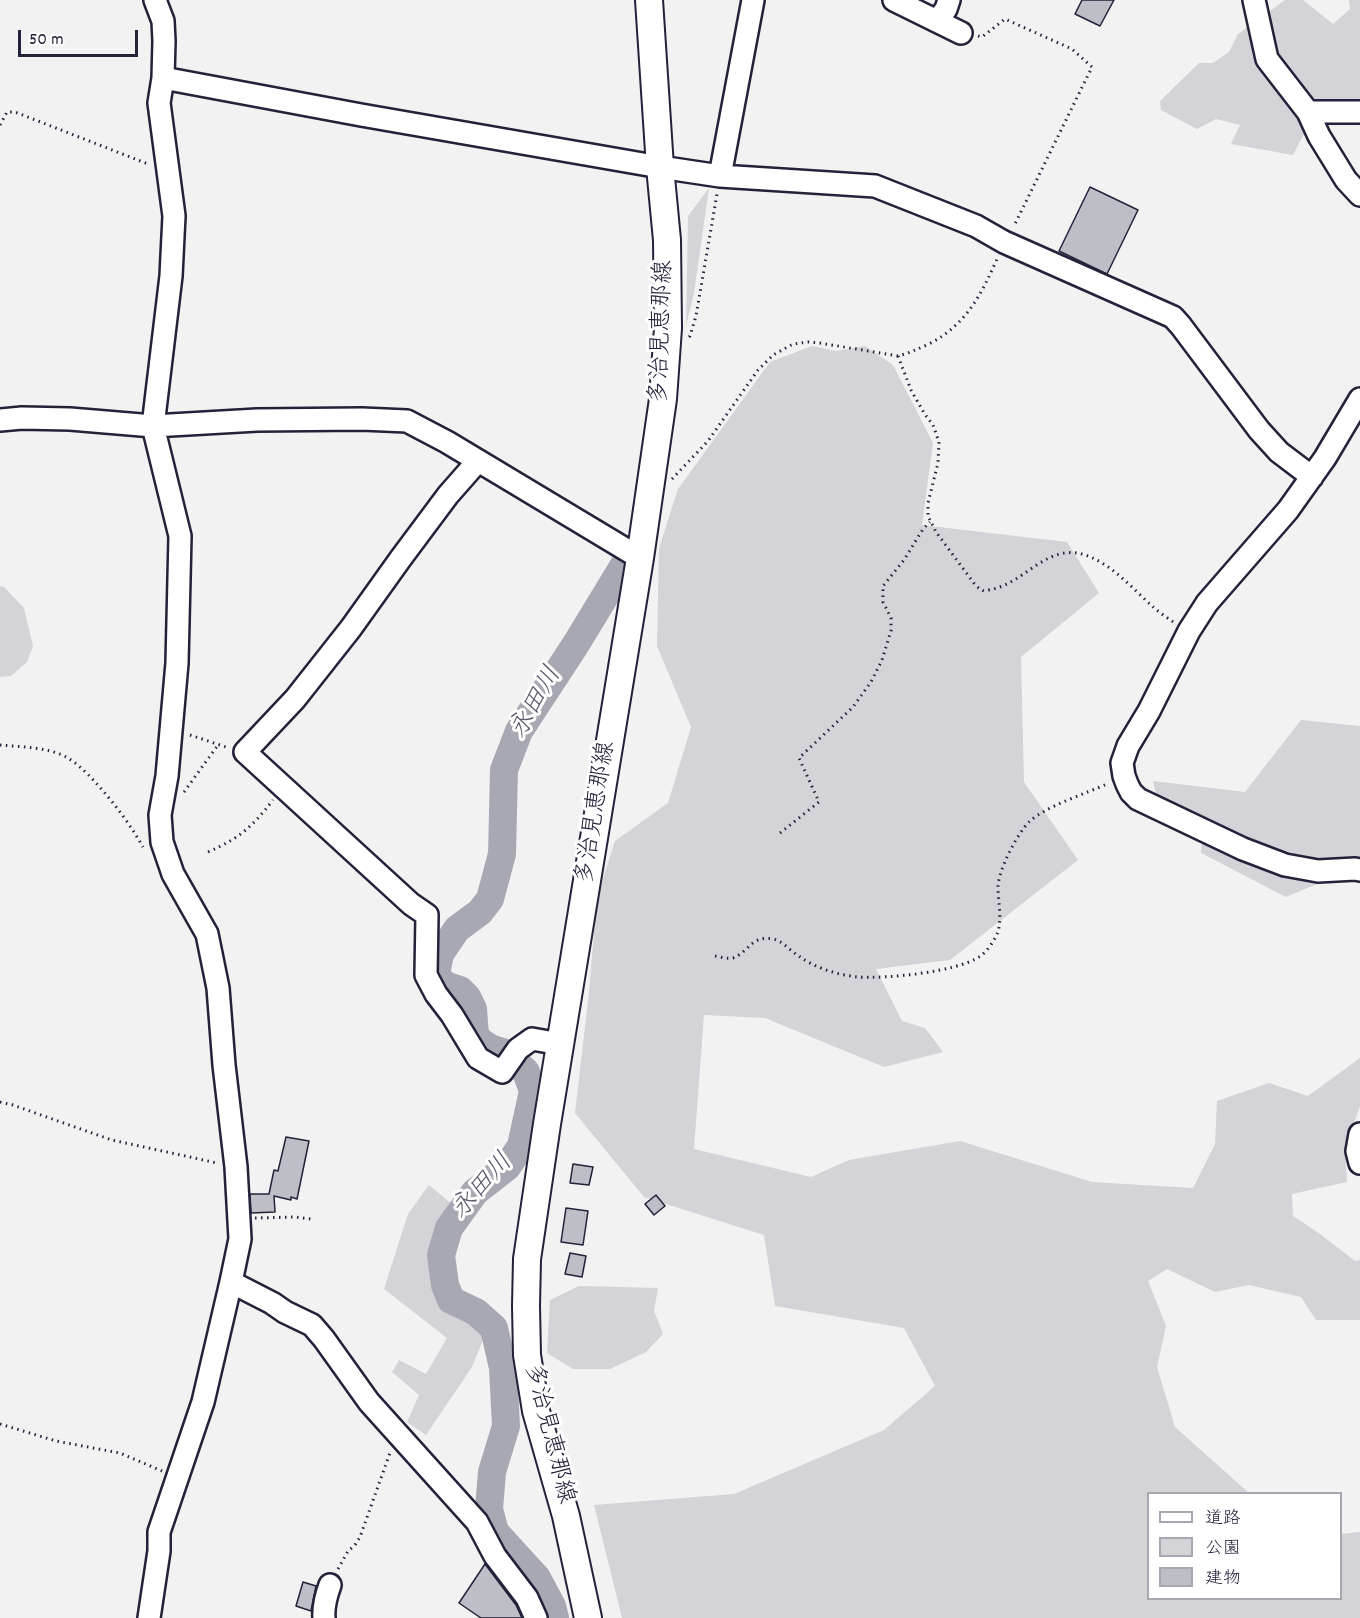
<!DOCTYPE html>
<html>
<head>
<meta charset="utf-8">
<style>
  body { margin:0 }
  #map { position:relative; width:1360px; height:1618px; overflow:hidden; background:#f2f2f3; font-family:Dekko,"Klee One",sans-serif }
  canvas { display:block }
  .legend { position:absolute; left:1147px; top:1492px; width:195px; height:108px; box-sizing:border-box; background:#fff; border:2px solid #a7a7b1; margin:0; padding:8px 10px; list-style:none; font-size:18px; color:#22223b }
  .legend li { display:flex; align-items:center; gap:12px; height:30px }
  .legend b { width:30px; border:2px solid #a7a7b1 }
  .scale { position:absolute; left:18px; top:30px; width:120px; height:27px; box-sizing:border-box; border:3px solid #22223b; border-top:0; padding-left:8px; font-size:18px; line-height:21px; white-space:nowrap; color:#22223b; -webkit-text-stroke:4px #fff; paint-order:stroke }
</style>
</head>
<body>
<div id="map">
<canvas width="1360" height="1618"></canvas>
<ul class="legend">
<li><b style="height:8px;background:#fff"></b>道路</li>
<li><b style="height:16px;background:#d3d3d8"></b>公園</li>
<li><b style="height:16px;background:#bebec6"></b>建物</li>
</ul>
<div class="scale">50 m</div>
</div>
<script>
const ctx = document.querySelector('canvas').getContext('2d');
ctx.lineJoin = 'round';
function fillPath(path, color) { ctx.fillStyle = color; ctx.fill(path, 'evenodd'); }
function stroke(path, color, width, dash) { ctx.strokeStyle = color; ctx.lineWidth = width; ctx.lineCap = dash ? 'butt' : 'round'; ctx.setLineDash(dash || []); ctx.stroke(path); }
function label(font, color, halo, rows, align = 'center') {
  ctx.font = font + ' Dekko,"Klee One",sans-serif'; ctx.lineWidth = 6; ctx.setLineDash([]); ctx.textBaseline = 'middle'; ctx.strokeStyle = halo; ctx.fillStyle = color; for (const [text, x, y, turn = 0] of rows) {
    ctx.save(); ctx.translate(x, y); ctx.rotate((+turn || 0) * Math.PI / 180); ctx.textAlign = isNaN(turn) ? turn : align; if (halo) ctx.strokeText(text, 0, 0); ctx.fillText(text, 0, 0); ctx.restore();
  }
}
fillPath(new Path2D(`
  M1285,0h18l30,24 17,-15 -1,-9h11v102l-32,5 -23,25 -12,23 -62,-11 9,-19 -24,-6 -19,10 -36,-19 -1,-9 39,-38h14l16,-11 9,-18z
  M709,188l-15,105 -8,33 2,-110z
  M812,346l24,5 29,-5 28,19 40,78 -11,82 145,17 32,51 -78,64 3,125 54,78 -128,100 -74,9 26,52 23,7 18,24 -59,15 -119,-49 -61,-3 -10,134 117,28 38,-17 111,-19 132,41 101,6 22,-44 2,-43 52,-18 39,13 52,-38v48l-15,43 2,33 -55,12 1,22 27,18 35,27 5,-1v60h-44l-15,-23 -52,-12 -34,7 -48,-23 -19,12 18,45 -9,41 18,60 74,66 -101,1v104h192l1,-64 19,-2v86h-738l-28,-113 140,-11 150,-64 51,-44 -31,-58 -129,-22 -11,-71 -120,-38 -69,-84 14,-121 8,-95 18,-56 53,-38 23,-76 -34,-81 2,-98 19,-59 92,-127z
  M0,586l4,1 20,21 9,38 -6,16 -16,14 -11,1z
  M1301,720l59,6v140l-74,31 -85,-44 2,-27 -45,-22 -5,-23 92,11z
  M429,1185l25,21 -12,21 -9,27 2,26 11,27 39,28 -13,32 -46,68 -19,-13 12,-27 -27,-23 7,-12 27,14 21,-36 -63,-49 24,-75z
  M579,1286l79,2 -4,23 9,23 -17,18 -36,17h-37l-26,-16 3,-53z`), '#d3d3d8');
stroke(new Path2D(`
  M555,1618l-3,-12 -15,-28 -42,-46 -6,-23 3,-37 14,-46 -3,-58 -9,-40 -18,-16 -25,-12 -6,-15 -4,-30 8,-27 26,-36 32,-25 14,-21 12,-55 -7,-19 -20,-19 -16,-5 -9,-6 -6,-7 -2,-26 -6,-12 -7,-7 -12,-4 -10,-6 -1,-11 3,-15 17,-25 23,-17 10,-13 12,-45 2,-84 15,-39 57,-87 51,-84`), '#a8a8b2', 28);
const building = new Path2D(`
  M1082,0h32l-14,26 -25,-12z
  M1090,187l48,23 -31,64 -48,-23z
  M286,1137l23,4 -12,58 -6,-2v3l-17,-4 1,16 -24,1 -1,-19h19l5,-24 4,1z
  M573,1164l20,3 -4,18 -19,-2z
  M656,1195l9,11 -11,9 -9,-11z
  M566,1208l22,3 -5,34 -22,-3z
  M570,1253l16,3 -4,21 -17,-3z
  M485,1564l31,41 6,13h-41l-22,-15z
  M303,1582l13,4 -5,25 -15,-5z`);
fillPath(building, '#bebec6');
stroke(building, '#22223b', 1.5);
const minor = new Path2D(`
  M894,0l67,33
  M1254,0l13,59 41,53 11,24 27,44 14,15
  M937,21l9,-12 3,-9
  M163,78l198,37 299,52 60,9 155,10 101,40 28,16 169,75 8,9 78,104 20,22 33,25
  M1308,112h52
  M720,176l33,-176
  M1360,399l-35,59 -37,52 -81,93 -18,28 -40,80 -21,35 -6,17 2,13 3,8 4,8 7,7 105,50 42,16 33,6 37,-2 5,1
  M0,420l22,-2 48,1 83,7 104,-6 105,-1 45,2 40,21 193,116
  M477,462l-29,33 -47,63 -50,70 -56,71 -50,53 166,152 16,11 -1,60 10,19 16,21 26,43 24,14 16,-23 14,-10 17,3 11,-1
  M1360,1134l-3,17 3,12
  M231,1282l41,21 13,9 27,13 12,14 45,63 108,120 18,34 32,42 9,20
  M149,1618l10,-67v-19l44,-130 28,-120 9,-43 -4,-72 -12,-102 -6,-77 -11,-54 -34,-60 -11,-32 -2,-27 7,-39 10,-113 3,-127 -27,-110 18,-150 3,-60 -15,-113 4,-25 1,-37 -1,-20 -8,-21
  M324,1618c-1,-12 2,-22 6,-33`);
const major = new Path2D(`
  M588,1618l-22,-102 -30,-105 -9,-56 -1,-49 1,-47 20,-135 93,-566 23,-159 5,-71 -1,-88 -7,-73 -11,-167`);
stroke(minor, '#22223b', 26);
stroke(major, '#22223b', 30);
stroke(new Path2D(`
  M978,36l4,1 23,-18 67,30 20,18 -78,159
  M0,125l7,-13h8l133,52
  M689,337l1,-1 6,-20 21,-122
  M898,356l13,34 13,23 9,12 6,17 -1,21 -10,40v13l8,16 40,54c3,2 5,4 8,5 1,0 8,-2 9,-2 32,-7 53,-44 89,-35 28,8 49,33 70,52 7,6 15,12 23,17
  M672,479l36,-38 50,-71 15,-15 20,-11 15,-2 12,1 78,13c11,-3 20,-7 31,-12 37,-19 52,-49 68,-85
  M190,735l39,13
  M0,745c22,2 49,2 68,13 11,7 20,16 28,25 18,20 34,41 47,64
  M184,792l34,-47
  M780,833l39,-31 -20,-44 54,-51 18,-25 11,-22 9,-29v-13l-8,-16v-16l21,-26 19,-31 7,-7
  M208,852c32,-14 44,-25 65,-52
  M715,956c6,1 12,3 18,2 16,-6 18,-23 40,-19 10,2 17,12 26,17 16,12 39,19 59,21 28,2 98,-5 121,-20 8,-5 15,-16 19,-25 4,-15 0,-30 0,-46 1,-17 19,-52 31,-64 15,-15 58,-29 78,-38
  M0,1102l13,3 99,35 105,23
  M255,1218l39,-1 17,2
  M0,1424l56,17 64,12 42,18
  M338,1569l10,-18 7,-6 5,-8 31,-87`), '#22223b', 3, [1.5, 4.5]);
stroke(minor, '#fff', 21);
stroke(major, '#fff', 26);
label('24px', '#22223b', '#fff', [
  ["多治見恵那線",664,332,-88],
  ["多治見恵那線",598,813,-81],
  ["多治見恵那線",547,1434,76]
]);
label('italic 26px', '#58586b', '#fff', [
  ["永田川",538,704,-60],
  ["永田川",484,1188,-48]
]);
</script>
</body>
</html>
